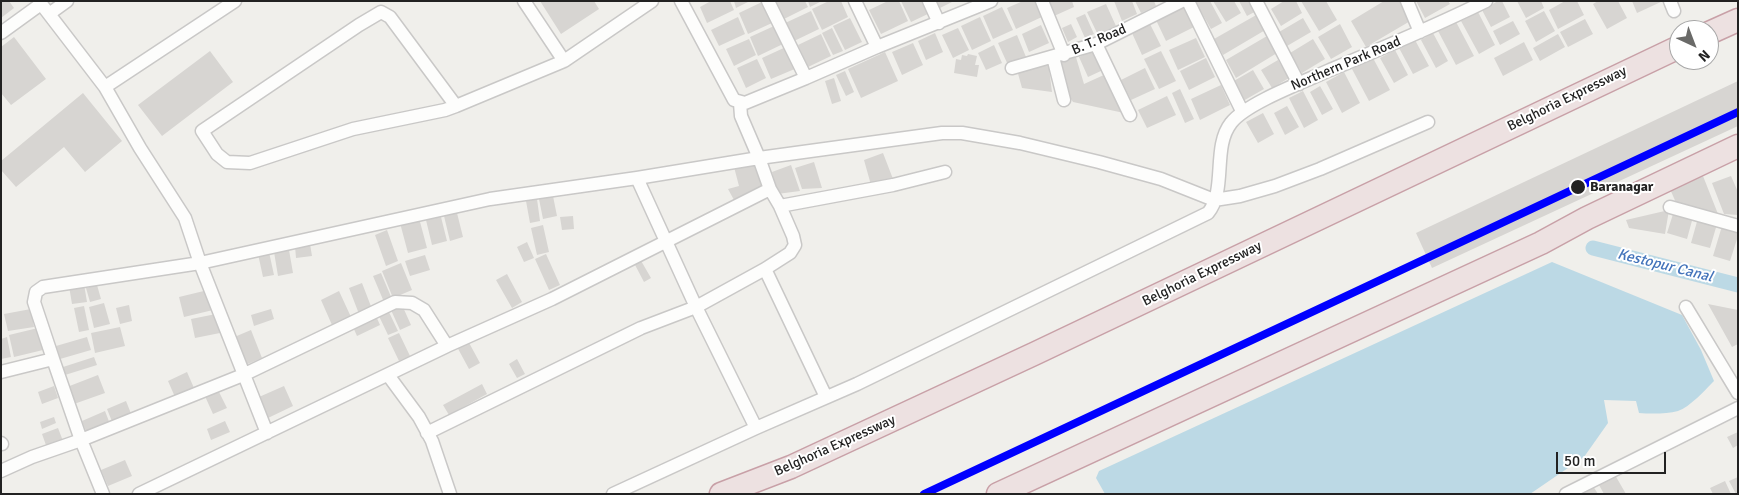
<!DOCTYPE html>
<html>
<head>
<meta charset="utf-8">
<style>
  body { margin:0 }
  #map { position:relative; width:1739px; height:495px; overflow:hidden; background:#f0efeb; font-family:Signika,sans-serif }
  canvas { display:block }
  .frame { position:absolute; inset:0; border:2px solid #222; pointer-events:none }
  .north { position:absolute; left:1669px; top:20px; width:50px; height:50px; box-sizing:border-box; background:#fff; border:1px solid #a7a7a7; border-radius:50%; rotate:137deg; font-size:14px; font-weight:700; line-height:20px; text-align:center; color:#222 }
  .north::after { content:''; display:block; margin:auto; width:18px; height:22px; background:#6a6a68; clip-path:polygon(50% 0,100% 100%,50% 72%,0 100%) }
  .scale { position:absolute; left:1556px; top:452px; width:110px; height:22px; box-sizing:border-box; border:2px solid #222; border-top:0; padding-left:6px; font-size:15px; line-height:18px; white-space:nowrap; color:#222; -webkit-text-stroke:4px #fff; paint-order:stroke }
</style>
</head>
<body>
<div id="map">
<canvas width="1739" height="495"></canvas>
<div class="frame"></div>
<div class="north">N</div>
<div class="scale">50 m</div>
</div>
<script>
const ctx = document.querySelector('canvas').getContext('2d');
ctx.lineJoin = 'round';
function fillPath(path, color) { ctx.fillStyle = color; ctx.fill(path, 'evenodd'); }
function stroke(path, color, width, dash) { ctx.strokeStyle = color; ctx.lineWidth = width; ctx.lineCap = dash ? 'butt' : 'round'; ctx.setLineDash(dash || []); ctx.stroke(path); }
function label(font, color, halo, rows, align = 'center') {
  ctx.font = font + ' Signika,sans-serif'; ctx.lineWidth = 4; ctx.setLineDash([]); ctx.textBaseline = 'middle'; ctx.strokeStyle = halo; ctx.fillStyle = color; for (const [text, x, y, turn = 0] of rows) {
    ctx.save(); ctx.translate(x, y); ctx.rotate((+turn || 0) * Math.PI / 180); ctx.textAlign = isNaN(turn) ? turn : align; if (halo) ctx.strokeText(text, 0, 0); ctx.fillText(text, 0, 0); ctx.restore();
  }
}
fillPath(new Path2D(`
  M1552,262l130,53 19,35 13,31c-9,9 -24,26 -36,30 -11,3 -27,3 -39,2l-3,-12 -32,-1 4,23 -24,34 -54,37h-425l-9,-16 3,-7z`), '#bcd9e5');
stroke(new Path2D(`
  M1593,248l145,37`), '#bcd9e5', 15);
fillPath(new Path2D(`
  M1,1h8l5,7 -13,10z
  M540,1h54l5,8 -38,25z
  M711,1h19l4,9 -27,13 -7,-16z
  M734,1h16l-14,7z
  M773,1h32l3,6 -28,14z
  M808,1h14l-12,6z
  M829,1h12l7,16 -26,13 -10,-21z
  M888,1h11l9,20 -27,13 -12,-24z
  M901,1h25l6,11 -21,10z
  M932,1h22l-18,9z
  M1023,1h14l7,15 -28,13 -9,-21z
  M1047,1h25l2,6 -20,9z
  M1114,1h18l5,13 -15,7z
  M1135,1h19l2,5 -15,7z
  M1195,1h15l12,22 -11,6z
  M1213,1h21l7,12 -15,9z
  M1239,1h16l5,8 -13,7z
  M1284,1h12l6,12 -21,13 -10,-17z
  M1301,1h25l11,19 -18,11z
  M1384,1h17l11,19 -46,27 -15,-26z
  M1416,1h32l2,3 -25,14z
  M1498,1h4l8,16 -19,10 -9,-17z
  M1517,1h24l3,7 -18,10z
  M1565,1h12l7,14 -26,14 -9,-19z
  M1598,1h20l9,17 -20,11 -14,-25z
  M1632,1h31l-26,12z
  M762,2l10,21 -24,11 -9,-21z
  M1106,4l10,22 -18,9 -11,-23z
  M1002,7l11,23 -20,9 -10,-23z
  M1184,7l10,20 -28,14 -10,-21z
  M811,11l8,18 -27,13 -9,-18z
  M1544,11l11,20 -19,11 -11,-21z
  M1478,12l17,33 -16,9 -18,-33z
  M1085,14l9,20 -9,4 -9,-20z
  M1258,14l9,15 -44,26 -9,-16z
  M738,17l7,17 -26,12 -8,-16z
  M980,17l11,24 -19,9 -11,-24z
  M850,18l12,24 -17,8 -12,-24z
  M1303,18l8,14 -24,14 -8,-14z
  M1585,19l8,15 -25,13 -8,-15z
  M1455,20l19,36 -18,9 -19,-36z
  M1513,21l7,13 -20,11 -7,-14z
  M1071,24l6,13 -9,5 -6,-14z
  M1150,24l11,22 -19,9 -10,-22z
  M1340,24l12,23 -21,12 -13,-22z
  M1041,25l8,18 -20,9 -7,-18z
  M774,26l9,18 -25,12 -8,-19z
  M832,28l11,23 -10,4 -11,-22z
  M958,28l11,22 -16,8 -11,-23z
  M935,33l8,19 -17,8 -8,-19z
  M1433,33l15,28 -12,7 -15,-28z
  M821,34l10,22 -23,11 -10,-22z
  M1558,34l7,13 -25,14 -7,-13z
  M1017,35l9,22 -18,8 -10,-22z
  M1267,36l10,17 -41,25 -10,-18z
  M14,37l32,42 -35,26 -10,-12v-46z
  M1196,38l9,19 -27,13 -9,-20z
  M749,39l7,16 -22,11 -8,-17z
  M1313,39l12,20 -23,14 -12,-20z
  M1415,40l14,26 -16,8 -14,-26z
  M1524,42l9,18 -30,16 -9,-18z
  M913,43l10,22 -21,10 -10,-23z
  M994,45l8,18 -16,7 -8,-17z
  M788,46l9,22 -26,11 -9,-21z
  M1094,50l9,20 -15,7 -9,-20z
  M1395,50l13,25 -14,8 -14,-25z
  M210,51l23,31 -71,54 -24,-31z
  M1161,51l15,30 -17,8 -15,-30z
  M885,52l13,29 -37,17 -13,-29z
  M968,54l9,2 -2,9h4l-2,12 -23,-4 2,-14 5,1 1,-5 5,1z
  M1075,54l9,30 22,-10 18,39 -51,-11 -6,-9 -6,-34z
  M1206,58l9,19 -26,13 -9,-19z
  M1373,58l17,32 -21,11 -17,-32z
  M757,59l9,19 -20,10 -9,-20z
  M1048,60l4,32 -30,-4 -5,-18z
  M1278,60l11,18 -17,10 -11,-18z
  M1145,68l10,21 -24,11 -10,-20z
  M1253,70l11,19 -21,12 -11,-19z
  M845,71l9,21 -8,4 -10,-21z
  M1344,72l16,31 -18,10 -16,-31z
  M834,78l7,23 -9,3 -7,-23z
  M1738,81v45l-306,142 -16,-35z
  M1221,85l9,20 -30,15 -9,-21z
  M1320,86l13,23 -11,6 -12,-23z
  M1180,89l14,30 -9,4 -13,-30z
  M1303,91l15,29 -14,8 -15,-30z
  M83,93l39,48 -37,31 -21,-25 -48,40 -15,-17v-9z
  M1167,96l9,19 -29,13 -9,-18z
  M1287,106l12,21 -14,8 -11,-22z
  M1263,113l11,21 -16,9 -12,-21z
  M883,153l10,26 -22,6 -7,-25z
  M757,160l8,27 -31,13 -6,-11 11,-3 -5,-19z
  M814,162l8,26 -20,1 -7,-21z
  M791,165l9,26 -23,3 -5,-22z
  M1703,176l15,38 -41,-9 -7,-16z
  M1731,176l7,16v23l-14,-1 -12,-31z
  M553,196l4,20 -14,3 -4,-20z
  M537,199l3,22 -10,2 -4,-22z
  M1669,210l-4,24 -36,-6 -3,-8z
  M1674,211l19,6 -6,22 -20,-6z
  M457,213l6,24 -13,4 -6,-25z
  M573,216l1,13 -12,1 -2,-13z
  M441,217l6,24 -15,4 -6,-25z
  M419,218l8,30 -19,5 -8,-30z
  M1698,218l19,6 -7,24 -19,-5z
  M543,225l6,27 -12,3 -6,-27z
  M1722,226l16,5v5l-8,25 -17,-5z
  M387,230l11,31 -12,5 -11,-31z
  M527,242l7,16 -10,4 -7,-15z
  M310,244l2,12 -16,2 -1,-12z
  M289,250l4,23 -15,3 -4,-24z
  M269,252l5,23 -11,2 -5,-23z
  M546,254l14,31 -11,5 -14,-31z
  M425,255l5,15 -20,6 -5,-15z
  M640,259l11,19 -7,4 -10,-19z
  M401,263l11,27 -19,8 -11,-27z
  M381,273l11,26 -8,3 -11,-26z
  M507,274l15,28 -10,6 -16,-28z
  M362,283l10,26 -13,5 -10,-26z
  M84,284l3,18 -15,2 -3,-18z
  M97,285l4,14 -11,3 -4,-14z
  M208,290l5,20 -29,7 -5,-20z
  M339,291l12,26 -19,8 -11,-25z
  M104,303l6,21 -16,4 -5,-21z
  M1708,304l30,6v34l-6,3z
  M129,305l3,16 -12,3 -4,-16z
  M402,305l9,20 -11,5 -9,-20z
  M84,306l5,24 -10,2 -5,-24z
  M31,309l3,18 -26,4 -4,-17z
  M271,309l3,10 -20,7 -3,-11z
  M388,310l10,21 -10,4 -10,-21z
  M216,314l4,19 -25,5 -4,-19z
  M376,316l4,9 -23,11 -4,-9z
  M120,327l5,19 -30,7 -4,-20z
  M38,328l5,22 -29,7 -5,-22z
  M251,330l11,28 -19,8 -11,-28z
  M399,333l11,23 -11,5 -11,-23z
  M7,337l4,20 -10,2v-20z
  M87,337l4,13 -31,9 -4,-13z
  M467,339l13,24 -11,6 -13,-24z
  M94,357l3,8 -32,10 -2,-8z
  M517,359l8,15 -8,4 -8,-14z
  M187,372l7,16 -19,9 -7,-16z
  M98,375l7,18 -31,11 -7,-17z
  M482,384l5,10 -38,21 -6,-10z
  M54,386l4,12 -16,6 -4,-12z
  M284,386l9,20 -25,12 -9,-21z
  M217,388l10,20 -14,6 -9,-20z
  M126,401l6,15 -19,8 -6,-15z
  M105,411l5,13 -23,10 -5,-13z
  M54,417l2,6 -14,6 -2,-7z
  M225,421l5,11 -19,8 -4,-11z
  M58,428l5,13 -16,7 -5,-14z
  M1738,432v13l-5,3 -6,-11z
  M125,460l7,16 -24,10 -7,-16z
  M1615,475l11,19h-22l-5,-9z
  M1738,477v17h-2l-7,-13z
  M1725,481l6,13h-18l-3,-6z
  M1593,486l5,8h-18z`), '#d7d5d2');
const minor = new Path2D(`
  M39,1l66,86 130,-86
  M524,1l40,60 88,-60
  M681,1l53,99 11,3 61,-25
  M768,1l38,77 71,-31 114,-46
  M855,1l22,46
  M929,1l10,22
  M1042,1l22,54
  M1188,1l54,110
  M1256,1l43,83
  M1407,1l13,31
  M1670,1l4,10
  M49,14l18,-13
  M1,33l40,-29
  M1096,44l34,71
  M1053,57l11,43
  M1012,68l84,-24 86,-43
  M456,106l-66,-89 -9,-5 -22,13 -157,106 15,23 10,8 23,1 103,-34 92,-19 11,-4 108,-45
  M637,178l59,129 60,121
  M770,189l10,17 113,-21 52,-13
  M1670,207l68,19
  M765,269l61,128
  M1686,307l52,86
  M53,359l28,81 22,54
  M1,372l52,-13 -19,-57 2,-10 7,-5 157,-24 -15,-45 -45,-70 -35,-61
  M388,375l31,42 13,24 18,53
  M267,433l-67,-170 290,-64 147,-21 122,-20 -18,-42 -1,-13
  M427,433l214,-105 55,-21 69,-38 25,-16 5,-8 -2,-9 -13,-30
  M1,443l1,1
  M1,471l31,-14 49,-17 162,-65 152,-73 17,1 12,7 23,36
  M139,494l308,-148 105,-47 218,-110 -11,-31 183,-25h20l58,10 79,19 62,17 53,21 26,-4 35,-10 45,-17 108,-47
  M613,494l143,-66 101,-44 351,-171c19,-23 4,-66 23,-90 15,-20 75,-42 99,-53 53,-22 105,-44 156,-69
  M1566,494l172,-86`);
const motorway = new Path2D(`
  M1709,33l29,-13
  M721,494l70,-27 245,-114 643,-306
  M998,494l543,-251 46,-25 151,-72`);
stroke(minor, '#c9c8c7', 15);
stroke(motorway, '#c8a0a7', 25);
stroke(minor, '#fdfdfc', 12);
stroke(motorway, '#ede1e1', 22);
stroke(new Path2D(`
  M924,494l814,-382`), '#00f', 8);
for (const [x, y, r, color] of [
  [1578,187,8,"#222"]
]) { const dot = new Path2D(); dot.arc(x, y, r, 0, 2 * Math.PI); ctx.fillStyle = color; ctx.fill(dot); stroke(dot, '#fff', 2); }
label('14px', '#222', '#fff', [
  ["B. T. Road",1099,40,-23],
  ["Northern Park Road",1346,64,-23],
  ["Belghoria Expressway",1567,99,-26],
  ["Belghoria Expressway",1202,274,-26],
  ["Belghoria Expressway",835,446,-24]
]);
label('bold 14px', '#222', '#fff', [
  ["Baranagar",1590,187]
], 'left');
label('italic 15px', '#4474bb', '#fff', [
  ["Kestopur Canal",1665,266,14]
]);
</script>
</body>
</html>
